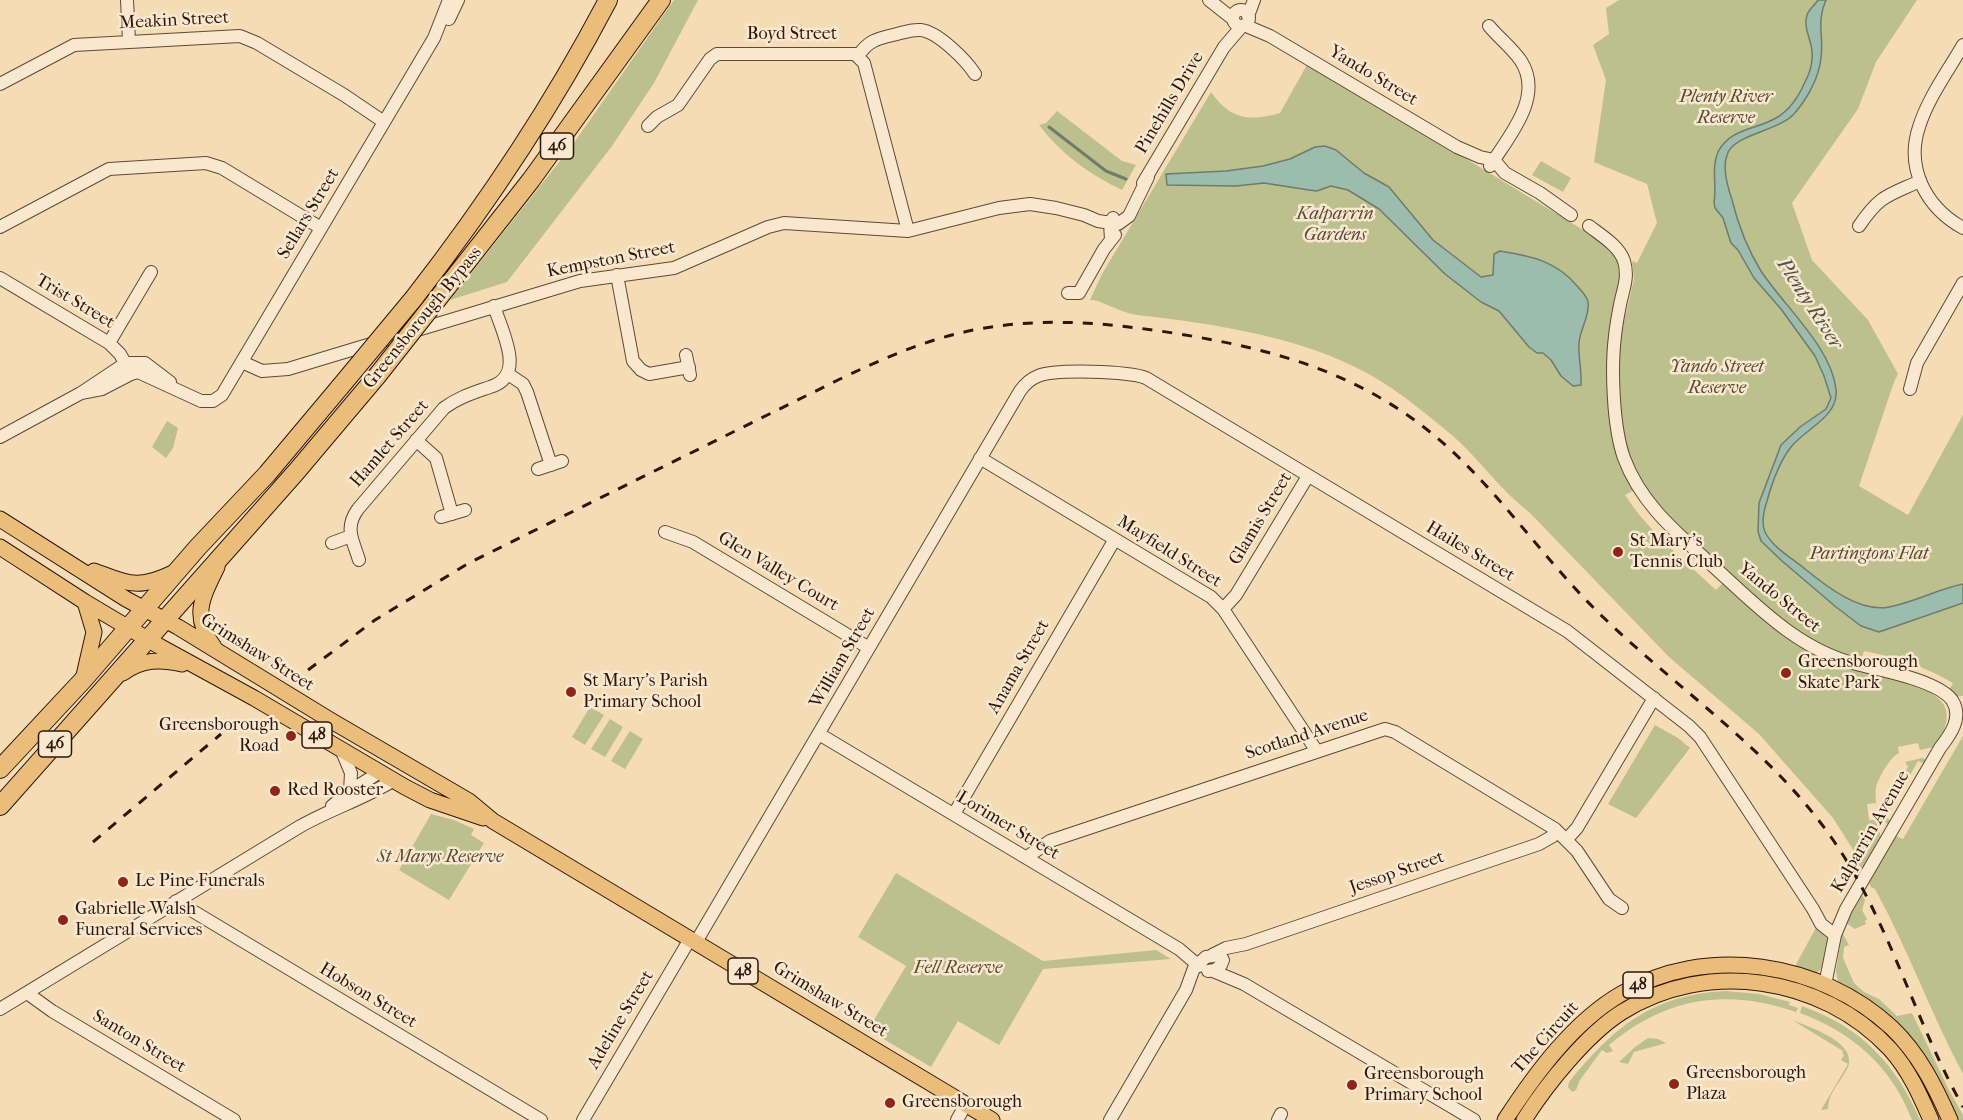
<!DOCTYPE html>
<html>
<head>
<meta charset="utf-8">
<style>
  body { margin:0 }
  canvas { display:block; background:#f5dcb5 }
</style>
</head>
<body>
<canvas width="1963" height="1120"></canvas>
<script>
const ctx = document.querySelector('canvas').getContext('2d');
ctx.lineJoin = 'round';
function fillPath(path, color) { ctx.fillStyle = color; ctx.fill(path, 'evenodd'); }
function stroke(path, color, width, dash) { ctx.strokeStyle = color; ctx.lineWidth = width; ctx.lineCap = dash ? 'butt' : 'round'; ctx.setLineDash(dash || []); ctx.stroke(path); }
function label(font, color, halo, rows, align = 'center') {
  ctx.font = font + ' "IM FELL French Canon",serif'; ctx.lineWidth = 5; ctx.setLineDash([]); ctx.textBaseline = 'middle'; ctx.strokeStyle = halo; ctx.fillStyle = color; for (const [text, x, y, turn = 0] of rows) {
    ctx.save(); ctx.translate(x, y); ctx.rotate((+turn || 0) * Math.PI / 180); ctx.textAlign = isNaN(turn) ? turn : align; if (halo) ctx.strokeText(text, 0, 0); ctx.fillText(text, 0, 0); ctx.restore();
  }
}
fillPath(new Path2D(`
  M674,0h24l-44,83 -42,63 -105,136 -57,18 121,-153z
  M1619,0h298l-41,62 -18,47 -66,94 20,57 56,60 30,54 -4,8 -35,104 49,29 55,-100v281h-8l-7,-4 5,-9c-29,-17 -57,-26 -89,-32l-3,9 -21,-4 -53,-30 -128,-118 -25,-37 -10,-33 -3,-28 -2,-49 1,-23 14,-59 -2,-18 5,2 20,-40 -10,-39 -53,-22 12,-82 -13,-35 16,-11 -3,-26z
  M1308,63l305,185 11,22 -15,89 25,131 -9,5c24,37 59,65 91,95l8,-8c30,27 60,60 97,76 36,16 87,15 117,40 16,13 7,36 -4,49l-14,3 -2,-7 -20,4 1,6c-9,4 -20,24 -23,34 -1,5 0,11 0,16l-9,1 2,16h7l5,17 -18,35 -4,-7v-6l-26,-41 -74,-84 -90,-77 -139,-144c-29,-22 -50,-53 -77,-77 -28,-23 -56,-47 -88,-64 -64,-34 -139,-46 -210,-55 -13,-1 -29,-3 -40,-9 -9,-3 -15,-8 -25,-8l12,-26 109,-182c19,27 38,30 69,21z
  M1057,111l65,50 14,4 -14,25c-32,-15 -62,-37 -83,-65l7,-2z
  M1541,161l30,17 -8,14 -31,-17z
  M167,421l11,7 -5,20 -7,10 -14,-11z
  M590,707l14,8 -19,30 -13,-8z
  M610,719l13,8 -18,30 -14,-8z
  M1655,725l23,13 12,10 -54,70 -28,-14z
  M630,731l13,8 -18,30 -14,-8z
  M1963,736v338c-32,-60 -55,-125 -88,-185l-4,-2 -2,-4 27,-47 7,3z
  M1922,758l3,1v5l-7,-3 -32,56 5,4 -3,5 -4,-6v-22l5,2 19,-33 -3,-5z
  M431,814l23,6 20,9 -3,6 13,8 -35,57 -50,-30z
  M896,873l147,88 113,-11 15,9 -128,10 -44,76 -41,-24 -27,46 -63,-37 38,-64 -48,-29z
  M1862,895l3,5 -3,10 5,9 -2,2 1,3 -11,5 -9,-6z
  M1817,926l10,12c0,10 0,34 -13,35 -6,0 -14,-3 -20,-5z
  M1842,932l7,13 -5,2 -1,11 11,25 10,9 15,7 18,17 15,-3 37,77 14,25v5h-7l-14,-31 -104,-108 -2,-10z
  M1709,971l50,2 32,7 -1,5 -144,7 -121,112 8,-15 44,-51 32,-29 51,-27z
  M1725,991l34,3 31,8 -1,3 9,3 -2,4c-69,-24 -130,-15 -187,33l4,6 -6,2 -5,-3 -22,30 -4,10 -4,2 -4,-5 1,-5c44,-54 82,-87 156,-91z
  M1802,1006c59,21 94,58 118,114h-8c-20,-53 -60,-88 -112,-107z
  M1792,1020c17,7 59,20 57,42 0,6 -5,12 -8,17 -6,9 -13,18 -13,30l-7,1 27,-46 -7,-4 3,-5 -2,-2 1,-2z
  M1648,1038l10,1 8,4 -32,9 -6,12 -9,-2 16,-15z`), '#bcc08d');
const water = new Path2D(`
  M1818,0h8c-10,22 -2,36 -5,58 -2,20 -14,41 -27,56 -17,18 -61,20 -67,41 -5,14 1,32 5,45 6,24 16,50 29,71 23,35 70,76 75,118 3,28 -30,39 -45,58 -12,15 -19,36 -24,54 -3,9 -6,22 -2,31 8,16 27,26 40,37 21,17 55,44 84,38 26,-5 49,-18 74,-23v19l-84,29 -18,-6 -25,-19 -54,-46 -21,-20 -3,-10 1,-28 22,-58 19,-18 26,-18 5,-11 -7,-22 -9,-20 -34,-47 -27,-31 -16,-28 -7,-7 -8,-25 -8,-10 -1,-6c3,-16 -3,-34 4,-50 12,-24 38,-22 58,-34 14,-8 23,-22 29,-36 5,-9 8,-20 7,-31 -1,-12 -9,-24 -5,-36 2,-6 8,-10 11,-15z
  M1325,146l11,4 28,23 25,14 44,53 48,37 12,-2 1,-21 6,-3c31,5 57,10 78,36 4,5 9,9 10,15 2,14 -8,27 -9,41 -1,14 3,28 2,42l-8,1 -12,-10 -10,-16 -8,-7h-6l-8,-6 -30,-36 -18,-9 -36,-28 -66,-65 -31,-19 -17,-4 -14,5 -8,-1 -45,-7 -28,3 -69,-1 -1,-11 60,-3 37,-5 27,-7 25,-12z`);
fillPath(water, '#9cbcae');
stroke(water, '#707a6d', 1.5);
stroke(new Path2D(`
  M1049,127l57,44 20,8`), '#707a6d', 3);
const minor = new Path2D(`
  M127,0l2,41
  M1209,0l24,19
  M1233 18a8 8 0 1 1 16 0a8 8 0 1 1-16 0Z
  M1248,16l6,-16
  M449,19l9,-19
  M1244,25l26,11 187,111 23,10 14,3 11,13 35,20 31,22
  M1489,26c10,12 23,22 32,35 23,36 -12,75 -31,105
  M1963,45c-15,26 -35,53 -44,82 -14,42 8,81 44,101
  M858,56c10,-15 18,-17 35,-21 9,-2 18,-6 28,-5 17,2 45,30 54,44
  M0,84l74,-39 166,-9 17,7 87,52 40,27
  M648,126l9,-9 21,-12 32,-46 7,-5h138l9,9 44,168
  M1143,183l81,-136 18,-21
  M1589,226c13,10 30,20 35,35 5,17 -1,28 -4,44 -2,10 -4,21 -5,31 -4,33 -2,91 9,122 17,46 53,75 88,107 45,41 87,86 148,100 22,5 78,16 92,35 11,17 -1,34 -12,48l-94,161 -11,26 -10,50
  M1859,226c21,-31 28,-30 61,-45
  M0,227l109,-58 97,-6 16,5 99,60
  M1111,240l-1,-17 3,-5
  M617,275l16,86 8,9 8,4 40,-7
  M0,278l109,65 11,11 9,16
  M1068,293h11l25,-44 11,-14
  M109,343l42,-71
  M686,355l4,20
  M242,362l20,9 26,-2 292,-88 94,-13 94,-41 16,-4 124,8 91,-23 31,-4 26,4 28,7 14,6 20,3 11,-8 19,-39
  M508,374l15,10 4,8 24,73
  M1910,389l7,-26 46,-80
  M81,393l21,-4 29,-15 7,-2 63,29h12l9,-6 212,-357 15,-38
  M0,437l81,-44 45,-30h19l25,19
  M416,440l20,18 16,56
  M980,458l231,139 12,12 93,141
  M538,469l24,-8
  M441,517l24,-7
  M665,532l28,10 176,106
  M332,543l19,-7
  M359,560c-6,-20 -15,-32 -1,-51l86,-101c15,-11 29,-15 46,-21 37,-11 12,-55 4,-81
  M1223,609l13,-14 72,-119
  M819,734l360,215 20,17
  M341,749l10,24 -1,18
  M332,806l18,-15 30,-19
  M954,814l161,-275
  M1567,839l10,-11 77,-130
  M1027,857l23,-16 335,-112 10,3 160,97 22,22 32,48 13,9
  M176,901l365,219
  M696,942l324,-551c5,-7 10,-12 18,-15 17,-7 90,-5 108,2l421,253 122,95 11,11 113,172 8,15 14,11
  M1212,955l14,-7 20,-4 293,-100 14,-8 4,-5
  M1213,971l31,13 230,136
  M27,993l25,18 182,109
  M0,1009l299,-182c31,-18 65,-28 95,-47
  M583,1120l107,-181
  M957,1120l9,-16
  M1110,1120l76,-130 8,-22 12,-11 14,-2 3,5 -2,5 -6,5 -7,1
  M1278,1120l3,-6`);
const major = new Path2D(`
  M0,519l126,80 52,28 152,93 139,81 24,20 499,299
  M0,547l85,55 74,44 95,52 151,89 25,13 53,18
  M94,571c36,13 44,19 81,1
  M214,647c-23,-31 -12,-49 3,-80
  M123,673c19,-14 37,-14 59,-9
  M83,680l11,-48 -9,-30
  M1505,1120c30,-46 68,-98 116,-126 85,-51 200,-32 271,34 27,26 43,58 58,92
  M1524,1120c22,-35 63,-86 98,-108 84,-53 200,-36 268,37 19,21 30,46 41,71`);
const highway = new Path2D(`
  M447,287l84,-107 130,-180
  M414,298c73,-94 139,-193 194,-298
  M0,769l83,-89 115,-133 69,-73 73,-87
  M0,806l296,-334 81,-96`);
stroke(minor, '#604836', 14);
stroke(major, '#2f160c', 17);
stroke(highway, '#2f160c', 20);
stroke(minor, '#f8e8cf', 12);
stroke(major, '#eabe7a', 15);
stroke(highway, '#eabe7a', 18);
stroke(new Path2D(`
  M292,682l83,-62 94,-57 369,-183c46,-22 91,-42 141,-51 66,-12 129,-6 194,4 95,15 180,37 257,99 66,53 112,127 174,186 76,73 166,132 227,219 58,82 83,183 132,270
  M93,842l128,-108`), '#2f160c', 3, [10, 10]);
const highwayBridge = new Path2D(`
  M377,376l70,-89
  M340,387l74,-89`);
stroke(highwayBridge, '#2f160c', 20, []);
stroke(highwayBridge, '#eabe7a', 18);
for (const [x, y, r, color] of [
  [1618,552,6,"#8f2418"],
  [1786,673,6,"#8f2418"],
  [571,692,6,"#8f2418"],
  [291,736,6,"#8f2418"],
  [275,791,6,"#8f2418"],
  [123,882,6,"#8f2418"],
  [63,920,6,"#8f2418"],
  [1674,1084,6,"#8f2418"],
  [1352,1085,6,"#8f2418"],
  [890,1103,6,"#8f2418"]
]) { const dot = new Path2D(); dot.arc(x, y, r, 0, 2 * Math.PI); ctx.fillStyle = color; ctx.fill(dot); stroke(dot, '#f8e8cf', 2); }
for (const [x, y, w] of [
  [557,146,33],
  [317,735,30],
  [55,744,33],
  [743,971,30],
  [1638,985,30]
]) { const box = new Path2D(); box.roundRect(x - w / 2, y - 13, w, 26, 4.5); ctx.fillStyle = '#f8e8cf'; ctx.fill(box); stroke(box, '#2f160c', 1.5); }
label('bold 16px', '#2f160c', null, [
  ["46",557,146],
  ["48",317,735],
  ["46",55,744],
  ["48",743,971],
  ["48",1638,985]
]);
label('18px', '#2f160c', '#f8e8cf', [
  ["Meakin Street",174,21,-3],
  ["Boyd Street",792,35],
  ["Yando Street",1373,76,31],
  ["Pinehills Drive",1170,103,-59],
  ["Sellars Street",309,214,-59],
  ["Kempston Street",611,260,-11],
  ["Trist Street",75,302,31],
  ["Greensborough Bypass",423,318,-51],
  ["Hamlet Street",390,444,-49],
  ["Glamis Street",1261,519,-59],
  ["Mayfield Street",1169,552,32],
  ["Hailes Street",1470,552,31],
  ["Glen Valley Court",778,572,31],
  ["Yando Street",1779,598,39],
  ["Grimshaw Street",257,653,32],
  ["William Street",843,658,-60],
  ["Anama Street",1019,667,-60],
  ["Scotland Avenue",1307,735,-18],
  ["Lorimer Street",1008,826,31],
  ["Kalparrin Avenue",1871,832,-60],
  ["Jessop Street",1397,873,-19],
  ["Hobson Street",368,996,31],
  ["Grimshaw Street",830,1000,31],
  ["Adeline Street",621,1020,-59],
  ["The Circuit",1546,1038,-48],
  ["Santon Street",139,1042,31]
]);
label('italic 18px', '#594933', '#f8e8cf', [
  ["Plenty River",1726,98],
  ["Reserve",1726,119],
  ["Kalparrin",1335,215],
  ["Gardens",1335,236],
  ["Yando Street",1717,368],
  ["Reserve",1717,389],
  ["Partingtons Flat",1869,555],
  ["St Marys Reserve",440,858],
  ["Fell Reserve",958,969]
]);
label('18px', '#2f160c', '#f8e8cf', [
  ["St Mary's",1630,542],
  ["Tennis Club",1630,563],
  ["Greensborough",1798,663],
  ["Skate Park",1798,684],
  ["St Mary's Parish",583,682],
  ["Primary School",583,703],
  ["Greensborough",279,726,"right"],
  ["Road",279,747,"right"],
  ["Red Rooster",287,791],
  ["Le Pine Funerals",135,882],
  ["Gabrielle Walsh",75,910],
  ["Funeral Services",75,931],
  ["Greensborough",1686,1074],
  ["Plaza",1686,1095],
  ["Greensborough",1364,1075],
  ["Primary School",1364,1096],
  ["Greensborough",902,1103]
], 'left');
label('italic 20px', '#555045', '#f8e8cf', [
  ["Plenty River",1809,304,57]
]);
</script>
</body>
</html>
